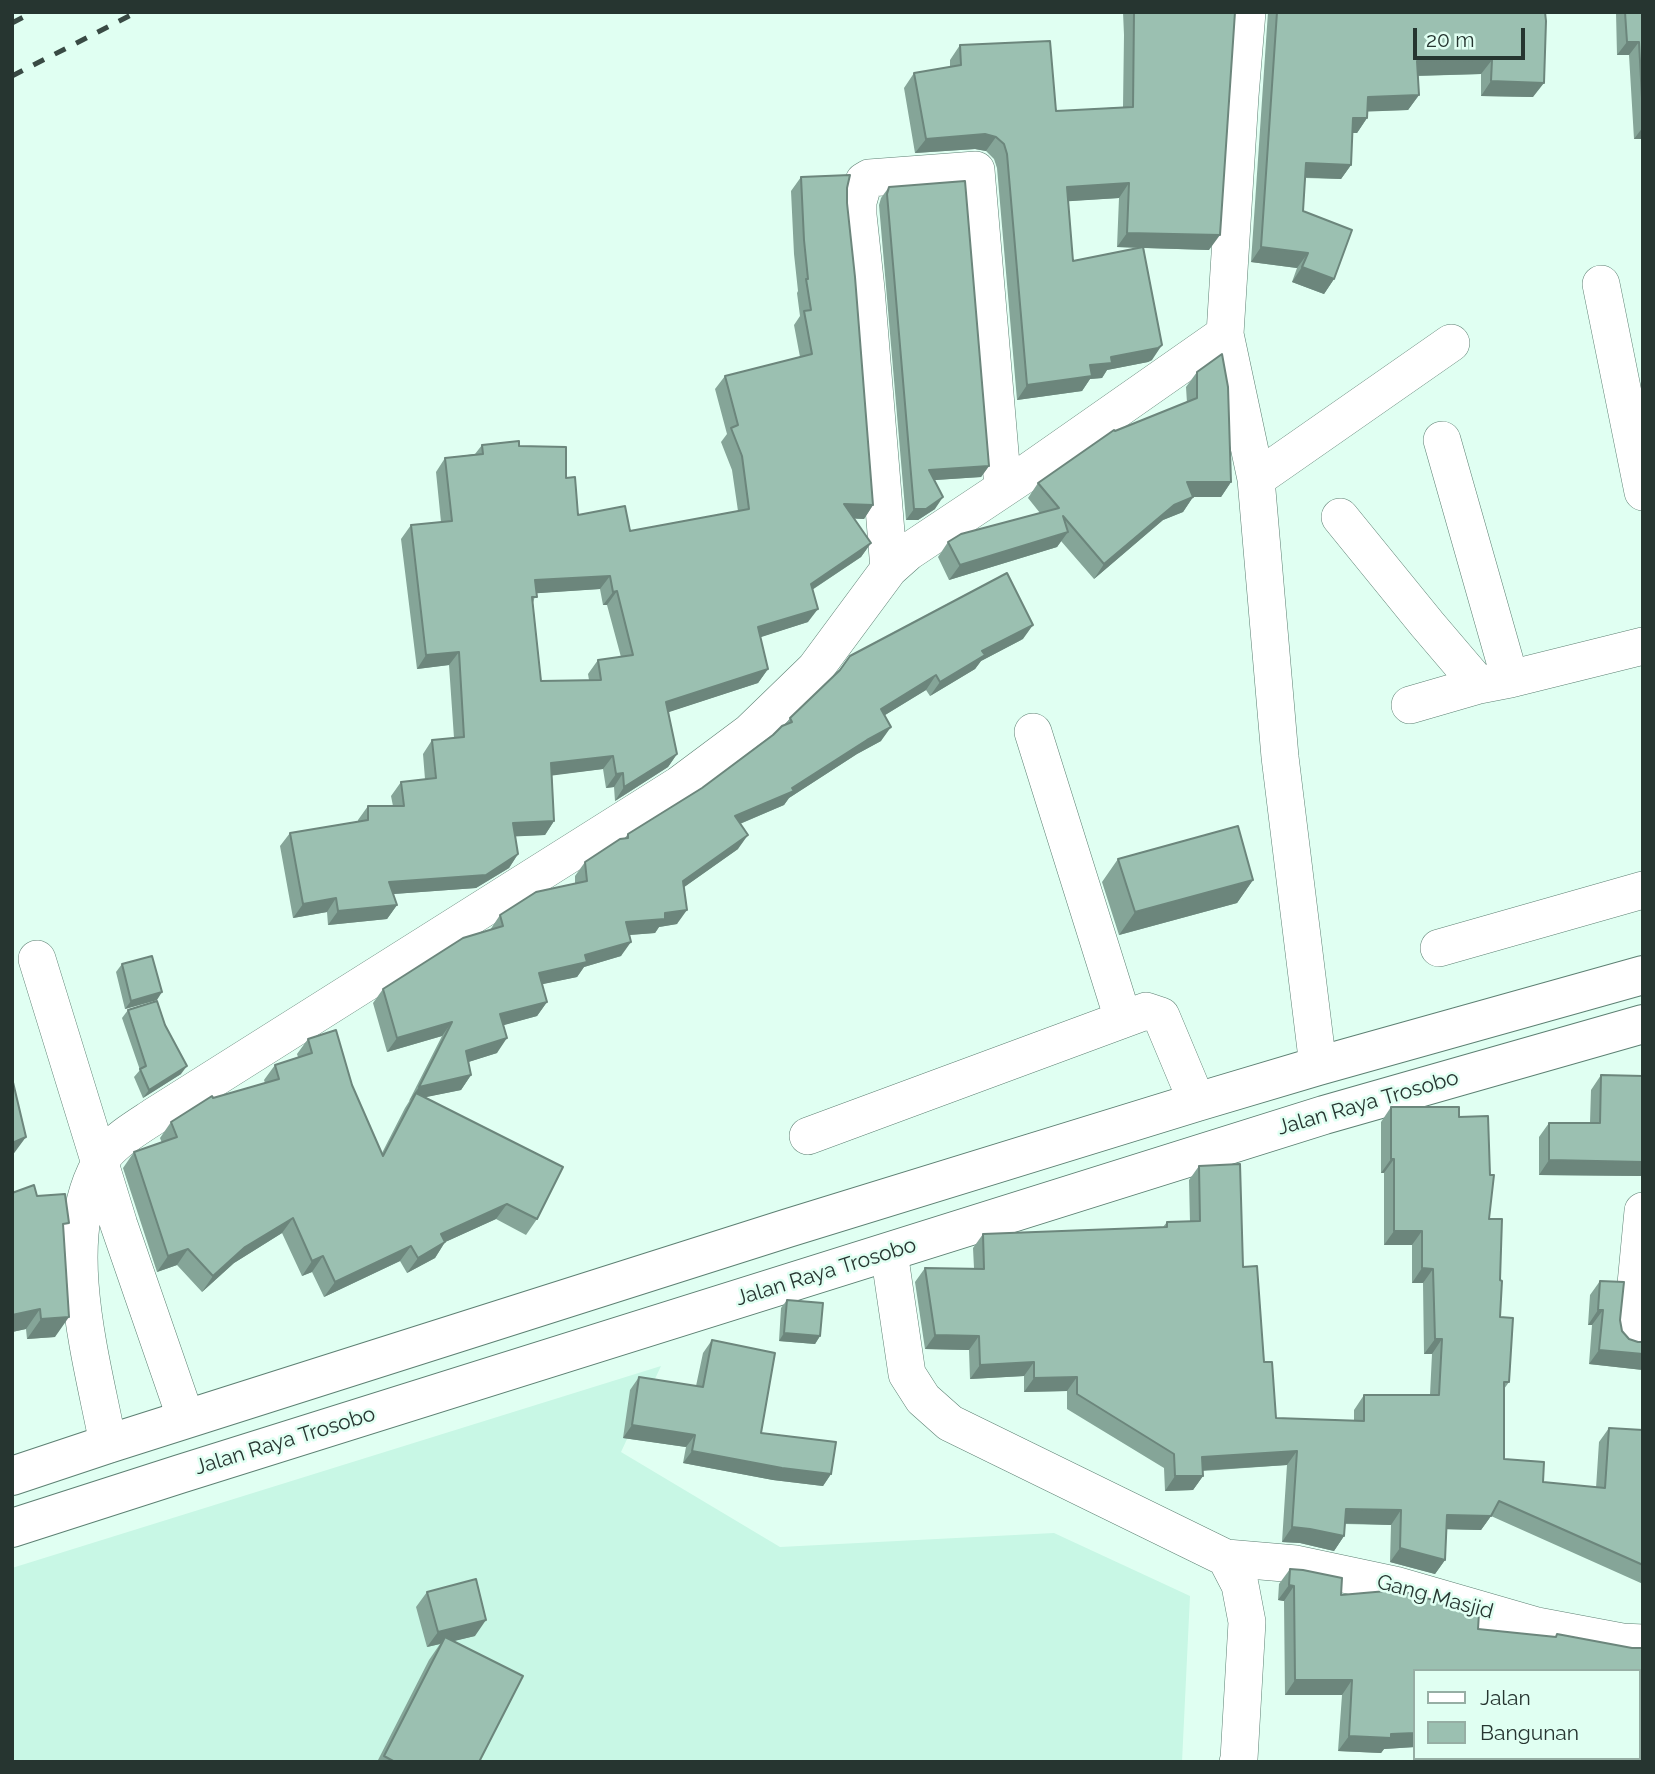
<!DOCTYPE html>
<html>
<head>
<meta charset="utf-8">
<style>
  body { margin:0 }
  #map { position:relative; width:1655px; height:1774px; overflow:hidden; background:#e0fff2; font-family:Raleway,sans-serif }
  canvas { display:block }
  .frame { position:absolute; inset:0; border:14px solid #263530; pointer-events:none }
  .legend { position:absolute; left:1413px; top:1669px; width:228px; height:91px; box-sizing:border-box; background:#e0fff2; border:2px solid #96aea4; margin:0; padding:9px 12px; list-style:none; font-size:21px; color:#263530 }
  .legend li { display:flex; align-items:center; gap:14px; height:35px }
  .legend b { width:35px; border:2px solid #96aea4 }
  .scale { position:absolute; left:1413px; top:28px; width:112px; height:32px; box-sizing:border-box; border:4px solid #263530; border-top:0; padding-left:9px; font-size:21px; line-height:24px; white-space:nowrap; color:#263530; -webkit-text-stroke:5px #e0fff2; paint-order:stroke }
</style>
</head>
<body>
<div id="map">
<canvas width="1655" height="1774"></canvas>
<div class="frame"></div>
<ul class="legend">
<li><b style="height:9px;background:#fff"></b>Jalan</li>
<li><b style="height:19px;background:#9bc0b1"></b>Bangunan</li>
</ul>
<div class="scale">20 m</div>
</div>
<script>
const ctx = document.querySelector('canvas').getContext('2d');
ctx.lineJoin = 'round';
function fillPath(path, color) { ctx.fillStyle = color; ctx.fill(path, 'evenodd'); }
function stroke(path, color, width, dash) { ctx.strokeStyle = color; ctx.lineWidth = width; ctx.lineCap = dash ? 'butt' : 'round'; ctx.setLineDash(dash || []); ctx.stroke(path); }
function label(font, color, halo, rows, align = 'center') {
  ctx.font = font + ' Raleway,sans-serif'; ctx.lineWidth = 5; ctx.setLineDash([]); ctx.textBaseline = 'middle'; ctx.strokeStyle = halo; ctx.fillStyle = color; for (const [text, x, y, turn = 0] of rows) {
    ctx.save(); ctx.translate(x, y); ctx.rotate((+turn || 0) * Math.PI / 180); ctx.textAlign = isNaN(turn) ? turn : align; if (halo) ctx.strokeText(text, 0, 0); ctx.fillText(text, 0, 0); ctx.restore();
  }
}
fillPath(new Path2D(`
  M661,1366l-40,86 159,95 274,-14 136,63 -8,166h-1170v-194z`), '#c8f7e5');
const minor = new Path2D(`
  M1247,12l-7,84 -15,238 31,145 24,278 38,309
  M1601,284l42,208
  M1442,440l68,239
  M1256,479l195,-136
  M1340,517l87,107 52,61 31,-6 133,-33
  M889,569l-23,-280 -8,-74v-13l6,-21 5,-3 107,-8 27,318
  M1410,705l69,-20
  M1033,732l90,287
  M1439,948l204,-58
  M37,959l82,266 67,194
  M808,1136l338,-125 15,5 36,86
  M889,1252l18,122 16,25 27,24 276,135 14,27 7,37 -8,137 -1,3
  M1631,1336l12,-125
  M108,1444c-15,-80 -49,-194 -13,-271 3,-6 6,-13 10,-19 14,-16 33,-27 51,-39l523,-330 71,-53 65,-63 74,-100 19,-17 117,-78 200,-140
  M1226,1558l70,6 99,21 142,41 85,16 21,1`);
const highway = new Path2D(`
  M12,1476l96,-32 680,-216 409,-126 121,-36 325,-91
  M12,1528l168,-54 1144,-359 319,-91`);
stroke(minor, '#5d8073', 38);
stroke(highway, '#5d8073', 40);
stroke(minor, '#fff', 37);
stroke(highway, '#fff', 38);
stroke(new Path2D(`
  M12,23l21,-11
  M12,76l125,-64`), '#394a44', 5, [12, 12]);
fillPath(new Path2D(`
  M1123,12h112l-26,238 -65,-2 8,112 -4,2 -41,8 -5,8 -12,1 -8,12 -65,9 -20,-232 -3,-9 -8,-8 -11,-2 -60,4 -11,-65 10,-15 36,-6v-7l10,-15 96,66 67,-4 1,-72zM1119,198l-2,49 24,1 -68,13 -5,-60z
  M1268,12h277l-12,85 -52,-1v-22l-63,2 1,19 -11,15 -41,1v7l-10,15h-5l-1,32 -10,14 -36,-1 -2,33 31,68 -10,15 -32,-12 5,-14 -46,-6z
  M1616,12h27v127h-9l-5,-84h-12z
  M801,177l46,11v15l26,302 -9,14 -10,-1 17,25 -10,14 -49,33 -4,32 -48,15 8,32 -10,14 -90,29 9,42 -9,13 -53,34 -1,-14 -8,1 -3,-19 -51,6 2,46 -9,14 -30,1 3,18 -9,14 -33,20 -83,6 4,11 -10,14 -59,6 -1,-13 -34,6 -13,-72 10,-13 68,-11v-2l10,-14h25l-2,-10 10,-14 24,-3 -2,-25 9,-14 22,-2 -5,-73 -32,4 -16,-130 10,-14 30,-3 -5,-50 9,-14 30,-4 7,-9 37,1 47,32 12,37 52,16 108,-20 -6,-41 -11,-28 6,-8 -12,-45 10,-13 75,-19 -6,-32 6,-9 -3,-23 1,-2 -4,-37 -3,-63zM600,589l3,16h4l14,52 -23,3 -10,14 1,6 -48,1 -8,-78 3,-10z
  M889,187l100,279 -8,11 -47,3 1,29 -17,11h-12l-27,-315 2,-7z
  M1197,372l34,110 -10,15h-28l-10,15 -20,8 -69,59 -33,-38 -4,6 -108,33 -11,-23 10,-15 92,-29 -12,-15 10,-15 77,-52 72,-28 -1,-16z
  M1023,639l-42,22 -6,8 -45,27 -4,-6 -41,25 -4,26 -24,13 -68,44 -5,7 -44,19 -2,25 -54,38 -7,37 -18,3 -4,6 -26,2 -8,21 -37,11 -7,10 -35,7 5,18 -10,14 -34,9 -6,28 -29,9 3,13 -10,15 -36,7 112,122 -11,16 -30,-16 -51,23 -10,16 -28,15 -7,-12 -76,36 -12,-25 -10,4 -20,-43 -48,30 -32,29 -25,-27 -20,7 -34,-104 11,-16 28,-9 -2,-5 11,-16 94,-39 -1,-3 11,-15 23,-8 -1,-3 11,-15 44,46 30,68 23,-45 5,-8 -1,1 33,-65 -55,16 -14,-49 10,-14 107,-59 10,-15 75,-31v-8l10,-14 39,-23 4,-5 74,-46 83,-63 5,-7z
  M1118,859l135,21 -16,23 -118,32 -17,-53z
  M122,964l35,36 -32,9 -9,-37z
  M128,1010l53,64 -38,24 -9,-21 6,-7 -18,-52z
  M1601,1075l42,101 -104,-1v-38l10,-14h41l1,-33z
  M1391,1107l68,10 30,102 11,61v37l9,65 -5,7v70l39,23 53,6 3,-46 10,-14 34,2v154l-152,-68 -10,14 -35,-1 -1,31 -10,14 -45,-12 1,-37 -46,-1 -1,12 -10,15 -34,-8 -18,-1 5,-77 -84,6v5l-10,14 -28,1 -1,-23 -97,-59v-18l-43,1v-16l-54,3 -1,-29 -44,-1 -10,-67 10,-14h49l-1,-20 10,-14 180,-7 4,-5h23l-1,-42 10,-14 44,101 33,151 78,3v-11l10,-15h66l2,-41h-8l-1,-71h-11v-38h-28v-72h-3v-51z
  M12,1193l25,3 26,35 -8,106 -28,2 -1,-10 -14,3z
  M1600,1281l20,39 2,11 7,8 9,3h5v28l-54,-6 3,-39h-4l2,-30z
  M787,1300l33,36 -5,8 -36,-3 2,-33z
  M712,1340l49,93 70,41 -8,12 -50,-6 -90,-17 3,-16 -63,-9 7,-48 9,-13 57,9 7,-33z
  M1290,1569l51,26 137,34 77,8 2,-3 86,128h-129l1,-4h124l-224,-87v76l-31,2 -3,4 -43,-2 4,-56h-57l-1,-94 -6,-1 1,-16z
  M427,1592l48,44 -22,5 26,121h-102l52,-102 11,-16 -13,3 -11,-40z`), '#85a598');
fillPath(new Path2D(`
  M1627,42h12l-10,13h-12z
  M1492,60l-11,14 -74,2 10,-15z
  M1491,81l53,2 -11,14 -52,-1z
  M1419,95l-11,15 -51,2 11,-15z
  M1353,118h14l-10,15h-14z
  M1643,127v12h-9z
  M985,134l11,3 -10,14 -11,-2 -60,4 11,-14z
  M1306,163l45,2 -10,14 -45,-2z
  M1129,183l-10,15 -62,4 10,-15z
  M1127,233l93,2 -11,15 -92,-3z
  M1261,247l47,6 -11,15 -46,-6z
  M1302,267l32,12 -10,15 -32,-12z
  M1162,345l-10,15 -4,2 -41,8 -5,8 -12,1 -8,12 -65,9 10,-15 63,-20 21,-8z
  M989,466l-8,11 -60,4 8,-11z
  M1187,482h44l-10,15h-44z
  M943,497l-8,12 -17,11h-12l8,-11z
  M1193,497l-10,15 -20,8 -69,59 10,-15 70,-59z
  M844,504l29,1 -9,14 -29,-1z
  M1068,532l-11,15 -108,33 11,-15z
  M871,543l-10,14 -60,40 10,-13z
  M610,576l-10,13 -74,5 9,-14z
  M617,591l-10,14h-4l10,-13z
  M818,609l-10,13 -59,19 9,-14z
  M1033,625l-10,14 -42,22 -6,8 -45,27 10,-14 42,-31z
  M459,652l-10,13 -32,4 9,-14z
  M768,669l-10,14 -101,33 9,-14z
  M936,675l-10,15 -54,33 9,-14z
  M891,727l-10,14 -24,13 -68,44 -5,7 -59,25 10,-14 57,-28 75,-48z
  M677,754l-9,13 -53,34 9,-14z
  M613,756l-10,13 -62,8 10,-14z
  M623,773l-9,14 -8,1 10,-14z
  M554,821l-9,14 -41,2 9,-14z
  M748,835l-10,14 -65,46 10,-14z
  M518,854l-9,14 -33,20 -96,7 9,-13z
  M1253,880l-16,23 -118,32 16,-23z
  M336,898l-9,14 -34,6 10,-14z
  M397,905l-10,14 -59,6 10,-14z
  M687,910l-10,14 -18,3 -4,6 -39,3 10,-14 39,-9z
  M631,942l-10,14 -37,11 -7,10 -48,10 10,-14 46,-18z
  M162,992l-5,8 -32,9 6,-8z
  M547,1002l-10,14 -47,13 10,-15z
  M452,1022l-10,14 -55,16 10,-14z
  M507,1038l-10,15 -41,13 10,-15z
  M187,1066l-6,8 -38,24 6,-8z
  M471,1075l-10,15 -49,10 4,-7 -6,7 -1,1 10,-14z
  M26,1137l-14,19v-13z
  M1391,1159h3l-10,14h-3z
  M1549,1160l94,2v14l-104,-1z
  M507,1204l-11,15 -66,30 11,-15z
  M293,1218l-11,15 -48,30 -32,29 11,-16 32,-29z
  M1394,1231h28l-10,14h-28z
  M445,1242l-10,16 -28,15 11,-15z
  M411,1246l-11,15 -76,36 11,-15z
  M188,1249l-11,16 -20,7 11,-16z
  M323,1256l-11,16 -10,4 10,-15z
  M1422,1268l11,1 -10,14h-11z
  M40,1309l-14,20 -14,3v-17z
  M1598,1310h5l-11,15h-4z
  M69,1317l-14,20 -28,2 14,-20z
  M784,1333l36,3 -5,8 -36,-3z
  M935,1335l44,1 -10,14 -44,-1z
  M1435,1339h7l-10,15h-8z
  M1599,1350l44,4v16l-54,-6z
  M1034,1362l-10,14 -54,3 10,-14z
  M1077,1377l-10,14 -43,1 10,-14z
  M632,1425l63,10 -9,12 -63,-9z
  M692,1451l139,23 -8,12 -50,-6 -90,-17z
  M1297,1451l-10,14 -95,6 10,-14z
  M1175,1476h28l-10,14 -28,1z
  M1346,1509l55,1 -10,15 -55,-2z
  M1447,1515l44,1 -10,14 -44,-1z
  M1292,1527l18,2 34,7 -10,15 -34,-8 -18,-1z
  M1400,1548l45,12 -10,14 -45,-12z
  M1289,1585l5,1 -10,15 -6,-1z
  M486,1620l-11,16 -33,8 3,-7 -5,7 -13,3 11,-15z
  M1295,1680h57l-10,15h-57z
  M1415,1733v14l-31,2 -3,4 -43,-2 11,-15z`), '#6c867c');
const building = new Path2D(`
  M1134,12h101l-15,223 -93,-2 2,-50 -62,4 6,74 70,-14 19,98 -4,3 -47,9 1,6 -22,2 2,11 -65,9 -20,-231 -3,-10 -8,-7 -11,-3 -59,5 -12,-66 47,-8 -1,-20 90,-4 6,70 77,-4z
  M1277,12h268l1,9 -2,62 -53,-2 1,-21 -75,1 2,34 -51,2 -1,21h-14l-2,47 -45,-2 -3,48 49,19 -18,49 -32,-12 6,-14 -47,-6z
  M1625,12h18v105l-4,-75h-12z
  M850,175l-3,13v15l8,74 18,228 -29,-1 27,39 -60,41 7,25 -60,18 10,42 -102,33 11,52 -53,33 -1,-14 -7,1 -3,-18 -62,7 3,58 -41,2 5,31 -32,21 -97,7 8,23 -59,6 -2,-13 -33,6 -13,-71 78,-13v-14h36l-3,-24 35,-4 -4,-38 32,-3 -5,-85 -33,3 -15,-130 41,-4 -7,-63 38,-4 -1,-9 37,-4v5l47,1v31l9,-1 3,38 47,-9 5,25 119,-22 -7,-53 -11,-28 7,-3 -13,-49 87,-22 -8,-43 7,-1 -5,-31h2l-4,-39 -3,-63zM610,576l3,16 4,-1 16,64 -35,5 3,20 -60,1 -9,-84h5l-2,-17z
  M965,181l24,285 -60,4 14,27 -17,12h-12l-27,-315 2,-7z
  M1222,354l6,33 3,95h-44l6,15 -19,8 -70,59 -41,-48 5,16 -108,33 -12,-23 13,-8 98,-26 -21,-25 76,-53 1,1 82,-33v-26z
  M1007,573l26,52 -51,26 3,4 -45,27 -4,-7 -55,34 10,18 -24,13 -75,48 2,3 -59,25 13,19 -65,46 4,29 -22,3v6l-39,3 5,20 -46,13 2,7 -48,11 8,29 -47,12 7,24 -41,13 5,24 -52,12 33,-65 -55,16 -14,-49 80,-51 40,-12 -3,-11 36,-23 51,-11 -2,-19 35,-23 8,-1v-4l74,-46 71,-53 9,-9 10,-4 -2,-4 50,-48 10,-14z
  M1238,826l15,54 -118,32 -17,-53z
  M152,956l10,36 -31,9 -9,-37z
  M157,1001l8,24 22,41 -38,24 -9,-21 6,-3 -18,-56z
  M336,1030l16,55 31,71 33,-63 147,74 -26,52 -30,-15 -66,30 4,8 -27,16 -7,-12 -76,36 -12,-26 -11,5 -19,-43 -48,29 -32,29 -25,-27 -20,7 -34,-104 43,-15 -6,-15 41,-26 1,2 66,-19 -4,-14 37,-12 -4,-14z
  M1601,1075l42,1v86l-94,-2v-37h51z
  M12,1078l14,59 -14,6z
  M1391,1107h68v10l29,-1 2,59h4l-5,44h13l-2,61 2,1 -2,36 13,1 -4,64h-5v77l40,3 -1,20 62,6 4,-60 34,2v135l-144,-64 -8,15 -44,-1 -2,45 -45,-12 1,-38 -55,-1 -2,27 -34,-7 -18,-2 5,-76 -95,6 1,19h-28l-1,-22 -97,-60v-17l-43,1v-16l-54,3 -1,-29 -44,-1 -10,-67 59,1 -1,-35 184,-7v-5l33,-1 -1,-55 41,-2 3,103 14,-1 7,96h8l4,56 88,3v-26h75l3,-56h-7l-2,-70 -11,-1v-37h-28v-72h-3z
  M34,1185l3,11 28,-2 4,29 -6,1 6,93 -28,2 -1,-10 -28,6v-122z
  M1600,1281l24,1 -4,38 2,11 7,8 9,3h5v12l-44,-4 4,-40h-5z
  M787,1300l36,3 -3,33 -36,-3z
  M712,1340l63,13 -14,80 75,9 -5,32 -49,-6 -90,-17 3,-16 -63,-10 7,-48 64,10z
  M1290,1569l13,1 39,8 -1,17 57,-5 81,23 -1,16 78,8 1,-3 75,14h11v114h-124l1,-4h119v-87h-224v62l-24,1v4l-42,-2 3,-56h-57l-1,-94 -5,-1z
  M476,1579l10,41 -48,12 -11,-40z
  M445,1637l78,39 -44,86h-84l-11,-6z`);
fillPath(building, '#9bc0b1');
stroke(building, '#6c867c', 2);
label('21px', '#263530', '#e0fff2', [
  ["Jalan Raya Trosobo",1368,1103,-16],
  ["Jalan Raya Trosobo",826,1272,-17],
  ["Jalan Raya Trosobo",285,1441,-17],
  ["Gang Masjid",1435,1597,15]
]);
</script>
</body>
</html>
